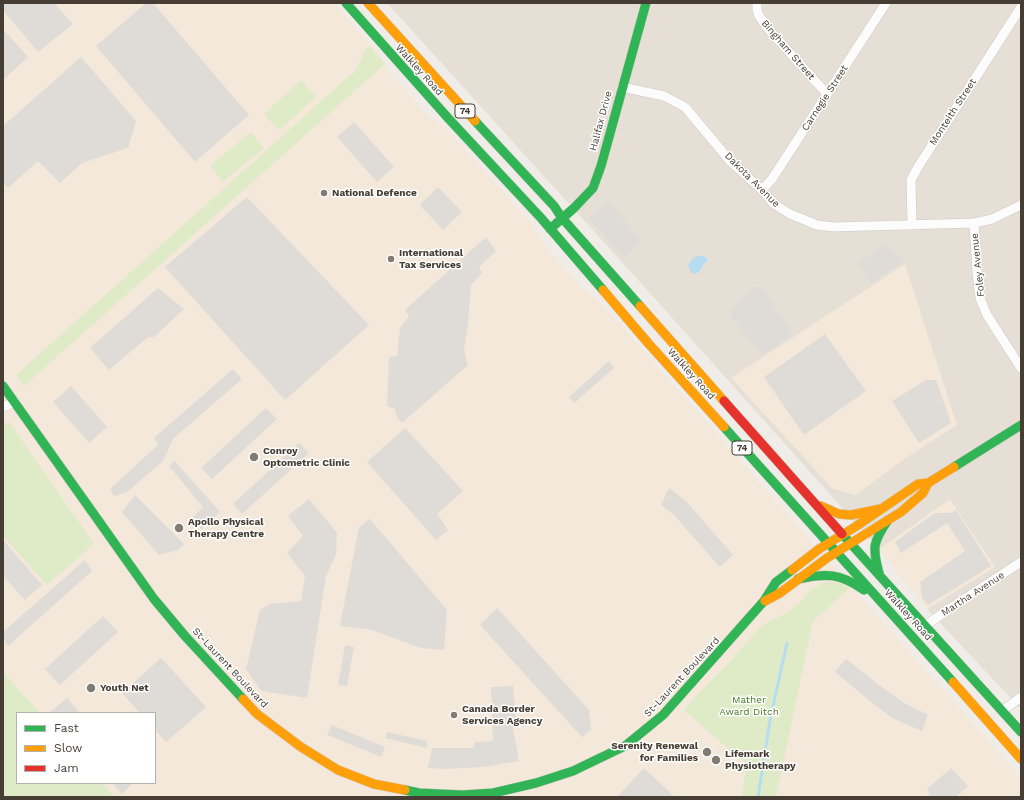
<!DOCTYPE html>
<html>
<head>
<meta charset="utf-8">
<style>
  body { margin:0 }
  #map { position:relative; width:1024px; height:800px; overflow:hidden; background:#f0ede8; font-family:"Work Sans",sans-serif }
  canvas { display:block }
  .frame { position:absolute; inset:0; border:4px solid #463e34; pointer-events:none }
  .legend { position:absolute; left:16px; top:712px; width:140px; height:72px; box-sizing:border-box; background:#fff; border:1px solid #b5b2ae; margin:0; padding:5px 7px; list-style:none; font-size:12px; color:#463e34 }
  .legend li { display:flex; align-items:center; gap:8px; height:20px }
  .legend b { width:20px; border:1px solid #b5b2ae }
</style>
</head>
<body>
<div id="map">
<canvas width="1024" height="800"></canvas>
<div class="frame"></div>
<ul class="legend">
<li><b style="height:5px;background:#30b455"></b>Fast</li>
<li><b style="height:5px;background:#ff9f0a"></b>Slow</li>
<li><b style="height:5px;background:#e5322d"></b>Jam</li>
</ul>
</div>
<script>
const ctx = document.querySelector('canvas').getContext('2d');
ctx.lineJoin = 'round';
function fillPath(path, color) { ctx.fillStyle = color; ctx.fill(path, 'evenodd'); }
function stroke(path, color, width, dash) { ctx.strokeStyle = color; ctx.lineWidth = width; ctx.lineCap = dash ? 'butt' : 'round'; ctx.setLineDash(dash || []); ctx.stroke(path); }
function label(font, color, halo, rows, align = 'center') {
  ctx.font = font + ' "Work Sans",sans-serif'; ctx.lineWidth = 3; ctx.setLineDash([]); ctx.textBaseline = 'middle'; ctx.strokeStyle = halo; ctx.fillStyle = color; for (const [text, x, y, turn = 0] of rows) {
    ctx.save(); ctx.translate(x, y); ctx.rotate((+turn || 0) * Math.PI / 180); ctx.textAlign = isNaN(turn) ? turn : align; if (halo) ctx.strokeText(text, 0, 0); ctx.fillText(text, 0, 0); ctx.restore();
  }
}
fillPath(new Path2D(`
  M387,3h634v706l-94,-100 -48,-60 -221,-247z`), '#e5dfd5');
fillPath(new Path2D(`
  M3,3h331l44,50 13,21 34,38 25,21 82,91 16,25 34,39 14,10 53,59 372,421v19h-906l-13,-14h53v-70h-115l-37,-41z
  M905,264l52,161 -48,31 -54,39 -22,-6 -102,-111z
  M950,499l45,68 -68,42 -48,-60z`), '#f4e8da');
fillPath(new Path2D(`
  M369,46l16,18 -361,322 -8,-11 340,-305 8,-18z
  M301,80l15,17 -37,33 -15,-16z
  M251,132l13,16 -41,34 -13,-16z
  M9,422l85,122 -47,41 -44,-49v-111z
  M825,582l15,1 9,6 -36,32 -37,176h-35l6,-32 -63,-55 26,-29 20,-19 31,-36 25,-13 15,-11 10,-13z
  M3,672l37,41h-23v70h85l13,14h-112z`), '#dfebc6');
fillPath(new Path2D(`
  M3,3h51l19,21 -35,28 -35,-42z
  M146,3h7l96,112 -54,47 -99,-116z
  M3,29l25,28 -25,23z
  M81,57l55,64 -8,27 -46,15 -22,20 -22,-22 -30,27 -5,-6v-56z
  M354,122l40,45 -17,15 -40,-45z
  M438,187l24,25 -19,18 -23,-25z
  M247,197l122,128 -84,75 -120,-133z
  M609,202l33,39 -19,16 -34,-39z
  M486,237l10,14 -17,16 3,6 -11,12 -3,39 -4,26 4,15 -66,58 -5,-5 -2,-9 -8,-3 2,-49 8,-1 3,-28 9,-12 -4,-6z
  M885,245l13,9 4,8 -31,22 -13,-21z
  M753,287h8l32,47 -30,21 -31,-36 -1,-10z
  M158,288l26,21 -30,28h-6l-39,33 -19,-22z
  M825,334l41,57 -62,44 -40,-58z
  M609,361l5,7 -40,35 -5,-6z
  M233,369l9,10 -69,60 -10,22 -36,31 -13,4 -4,-7 48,-44 -4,-7z
  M926,380h10l15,43 -32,20 -27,-42z
  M71,386l36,41 -18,16 -36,-41z
  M266,408l11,11 -65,60 -11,-11z
  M405,428l58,63 -26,23 11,16 -12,10 -69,-78z
  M299,443l10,10 -67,61 -9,-10z
  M175,461l45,51 -19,17 -10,-10 12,-12 -34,-41z
  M669,488l17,13 47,54 -13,12 -47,-53 -12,-9z
  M135,495l49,49 -6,6 -19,5 -37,-43z
  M309,499l28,34 -1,21 -10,22 -19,122 -46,-7 -15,-22 14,-59 10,-6 31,-3 4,-25 -18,-23 16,-17 -15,-20z
  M956,510l35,56 -63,39 -6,-7 -2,-16 45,-31 -18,-28 -46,30 -6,-11 40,-29h16z
  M370,519l77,91 -3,40 -23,-2 -49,-18 -32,-4 19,-99z
  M3,540l39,45 -17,15 -22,-24z
  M85,560l7,11 -84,75 -5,-8v-6z
  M497,608l92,102 2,20 -9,7 -102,-112z
  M103,616l15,16 -58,53 -15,-16z
  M345,645l9,2 -7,39 -9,-1z
  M161,658l45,49 -40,35 -11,-12v-17h-15l-18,-20z
  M846,659l33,26 27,19 22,11 -6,16 -28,-12 -18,-13 -41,-34z
  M513,686l4,40 -4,2 6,33 -36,6 -37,2 -18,-1 4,-20h41l2,-6 18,-1 -2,-54z
  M67,698l13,15h-31z
  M332,725l53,22 -4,10 -54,-22z
  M387,732l40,9v7l-42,-10z
  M644,768l31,29h-58z
  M951,768l17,18 -12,11h-28l2,-2 -3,-6z
  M112,783h21l-11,11z`), '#dfdcd8');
fillPath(new Path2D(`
  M701,255l6,3 1,2 -4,4 -5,8 -6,2 -3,-3 -2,-6 5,-7z`), '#b6dcf0');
stroke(new Path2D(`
  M758,797l12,-77 17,-77`), '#b6dcf0', 3);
const street = new Path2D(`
  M757,3v7l2,6 11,15 57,63
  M622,87l42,9 21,11 46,55 31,28 12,14 16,10 27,11 17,2 140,-4 18,-4 29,-14
  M762,190l10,-11 114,-176
  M974,223l3,50 3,25 7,17 34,53
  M912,225l-1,-45 7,-13 103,-160
  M3,407l12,-5
  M925,626l21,-15 75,-49
  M1002,711l19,-14`);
const fast = new Path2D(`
  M346,3l102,115 93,100 62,72
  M475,121l79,85 8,12 78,88
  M550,229l24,-21 19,-20 8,-22 45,-163
  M3,386l151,213 31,37 58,63
  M724,427l229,255
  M954,467l67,-42
  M842,534l179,198
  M879,573c-7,-26 -6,-31 9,-53
  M798,579c28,-6 42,-6 66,11
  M405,790l14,3 43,2 31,-2 43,-10 37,-12 52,-25 38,-31 101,-114 12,-19 16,-12`);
const slow = new Path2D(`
  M368,3l107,118
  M603,290l45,53 76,84
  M640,306l84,95
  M821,506l18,8 12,1 29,-6
  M792,570l27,-21 36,-22 63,-43 10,-1 26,-16
  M765,601l15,-8 47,-35 74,-46 22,-19 5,-10
  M953,682l68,77
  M243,699l14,15 44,33 37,23 36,14 31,6`);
const jam = new Path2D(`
  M724,401l118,133`);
stroke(street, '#ccc9c4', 10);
stroke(fast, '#d1ccc0', 10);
stroke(slow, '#d1ccc0', 10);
stroke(jam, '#d1ccc0', 10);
stroke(street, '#fdfcfc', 9);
stroke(fast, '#30b455', 9);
stroke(slow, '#ff9f0a', 9);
stroke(jam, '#e5322d', 9);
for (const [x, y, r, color] of [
  [324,193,4,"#827b73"],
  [391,259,4,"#827b73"],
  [254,457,5,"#827b73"],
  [179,528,5,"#827b73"],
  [91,688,5,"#827b73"],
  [454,715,4,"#827b73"],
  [707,752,5,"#827b73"],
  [716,760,5,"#827b73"]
]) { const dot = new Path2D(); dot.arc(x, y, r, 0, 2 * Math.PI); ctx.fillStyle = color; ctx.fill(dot); stroke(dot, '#fff', 1.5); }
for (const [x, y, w] of [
  [465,111,20],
  [742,448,20]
]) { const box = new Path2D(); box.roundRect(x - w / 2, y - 7, w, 14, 3); ctx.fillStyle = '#fff'; ctx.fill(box); stroke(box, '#463e34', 1); }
label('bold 9px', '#463e34', null, [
  ["74",465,111],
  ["74",742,448]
]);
label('10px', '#463e34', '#fff', [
  ["Bingham Street",788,50,49],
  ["Walkley Road",419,70,48],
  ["Carnegie Street",825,98,-57],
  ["Monteith Street",953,112,-57],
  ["Halifax Drive",601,121,-75],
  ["Dakota Avenue",752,180,45],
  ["Foley Avenue",978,265,-96],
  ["Walkley Road",691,374,48],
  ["Martha Avenue",973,594,-33],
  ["Walkley Road",908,615,48],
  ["St-Laurent Boulevard",230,668,47],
  ["St-Laurent Boulevard",682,677,-47]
]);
label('bold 10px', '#463e34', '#fff', [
  ["National Defence",332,193],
  ["International",399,253],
  ["Tax Services",399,265],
  ["Conroy",263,451],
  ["Optometric Clinic",263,463],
  ["Apollo Physical",188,522],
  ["Therapy Centre",188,534],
  ["Youth Net",100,688],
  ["Canada Border",462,709],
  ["Services Agency",462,721],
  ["Serenity Renewal",698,746,"right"],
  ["for Families",698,758,"right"],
  ["Lifemark",725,754],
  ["Physiotherapy",725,766]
], 'left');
label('10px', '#497b24', '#fff', [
  ["Mather",749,700],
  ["Award Ditch",749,712]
]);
</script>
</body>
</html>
